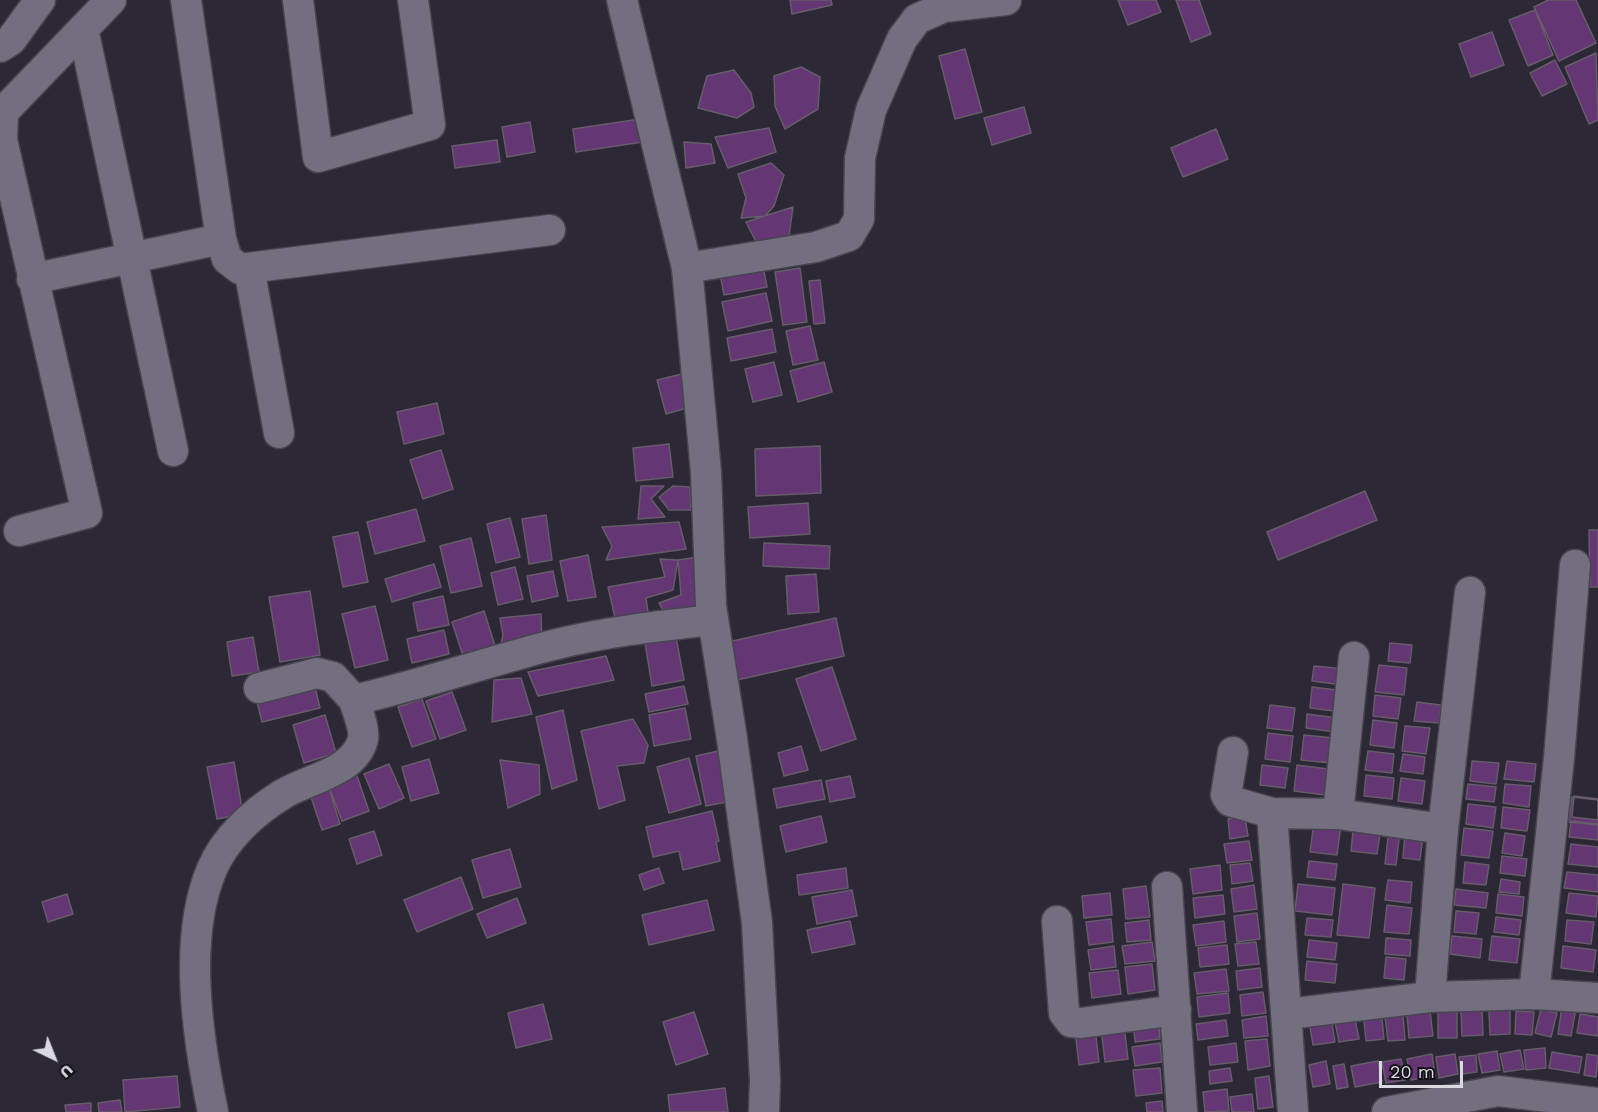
<!DOCTYPE html>
<html>
<head>
<meta charset="utf-8">
<style>
  body { margin:0 }
  #map { position:relative; width:1598px; height:1112px; overflow:hidden; background:#2c2836; font-family:"Work Sans",sans-serif }
  canvas { display:block }
  .north { position:absolute; left:24px; top:1028px; width:60px; height:60px; -webkit-text-stroke:4px #141218; paint-order:stroke; rotate:137deg; font-size:16px; font-weight:700; line-height:24px; text-align:center; color:#dad8e1 }
  .north::after { content:''; display:block; margin:auto; width:21px; height:27px; background:#dad8e1; clip-path:polygon(50% 0,100% 100%,50% 72%,0 100%) }
  .scale { position:absolute; left:1379px; top:1061px; width:84px; height:27px; box-sizing:border-box; border:3px solid #dad8e1; border-top:0; padding-left:8px; font-size:18px; line-height:21px; white-space:nowrap; color:#dad8e1; -webkit-text-stroke:4px #141218; paint-order:stroke }
</style>
</head>
<body>
<div id="map">
<canvas width="1598" height="1112"></canvas>
<div class="north">U</div>
<div class="scale">20 m</div>
</div>
<script>
const ctx = document.querySelector('canvas').getContext('2d');
ctx.lineJoin = 'round';
function fillPath(path, color) { ctx.fillStyle = color; ctx.fill(path, 'evenodd'); }
function stroke(path, color, width, dash) { ctx.strokeStyle = color; ctx.lineWidth = width; ctx.lineCap = dash ? 'butt' : 'round'; ctx.setLineDash(dash || []); ctx.stroke(path); }
const building = new Path2D(`
  M790,0h41l1,5 -40,9z
  M1118,0h38l5,12 -33,13z
  M1176,0h23l12,34 -20,8z
  M1548,0h28l20,43 -37,18 -25,-54z
  M1535,10l18,45 -25,11 -19,-46z
  M1492,32l12,33 -33,12 -12,-33z
  M965,49l17,63 -27,7 -16,-63z
  M1596,53l2,67 -9,4 -24,-57z
  M1555,60l12,24 -25,12 -12,-23z
  M801,67l19,10 -2,32 -33,20 -10,-23 -1,-30z
  M734,70l17,23 3,14 -17,11 -39,-10 9,-32z
  M1024,107l7,26 -39,12 -8,-27z
  M640,119l3,23 -67,10 -3,-23z
  M530,122l5,30 -28,5 -5,-30z
  M769,128l7,24 -48,16 -13,-31z
  M1216,129l12,30 -45,18 -12,-29z
  M497,140l3,22 -45,6 -3,-22z
  M684,142l27,2 4,19 -29,5z
  M771,163l13,12 -10,31 -9,10 -24,2 5,-20 -8,-24z
  M793,207l-4,29 -33,6 -10,-20z
  M763,266l4,21 -43,8 -4,-21z
  M800,268l7,54 -24,3 -8,-53z
  M820,280l5,43 -11,1 -5,-43z
  M766,293l6,28 -44,10 -6,-29z
  M810,326l8,34 -25,5 -7,-34z
  M772,329l4,23 -45,9 -4,-23z
  M774,362l8,33 -29,7 -8,-33z
  M824,362l8,30 -34,10 -8,-31z
  M686,373l8,33 -28,8 -9,-34z
  M437,403l7,31 -40,10 -7,-32z
  M669,444l4,33 -37,4 -3,-33z
  M820,446l1,47 -65,3 -1,-47z
  M441,450l12,39 -30,10 -13,-39z
  M641,486h23l-13,13 14,18 -27,2z
  M673,486l17,1 1,23h-22l-10,-13z
  M1365,491l12,29 -99,40 -11,-28z
  M808,503l2,31 -60,4 -2,-31z
  M416,509l9,32 -50,13 -8,-32z
  M546,515l6,45 -23,4 -7,-45z
  M510,518l10,39 -24,6 -9,-39z
  M679,522l7,27 -80,11 6,-14 -10,-19z
  M1589,530h9v57h-8z
  M358,532l10,50 -25,5 -10,-50z
  M471,538l11,48 -31,7 -11,-47z
  M764,543l66,3 -1,23 -66,-3z
  M588,555l8,42 -28,4 -8,-40z
  M699,557l3,52 -33,12 -10,-18 22,-8 -3,-35z
  M660,559l18,1 -5,30 -27,8 3,21 -33,3 -8,-35 57,-10z
  M434,564l7,23 -49,15 -7,-23z
  M515,567l8,32 -25,6 -7,-32z
  M553,571l5,25 -26,6 -5,-26z
  M816,574l3,38 -31,2 -2,-38z
  M310,591l10,64 -40,7 -11,-65z
  M443,596l6,29 -31,6 -5,-28z
  M375,606l13,54 -33,8 -13,-54z
  M484,611l11,35 -32,10 -11,-34z
  M541,614l1,27 -41,3 2,-9 -3,-17z
  M836,618l8,38 -107,24 -9,-38z
  M444,630l5,24 -37,9 -5,-24z
  M253,637l6,35 -27,4 -5,-34z
  M676,637l8,43 -32,6 -7,-43z
  M1390,643l22,2 -2,18 -22,-2z
  M606,656l8,24 -76,16 -10,-24z
  M1379,665l28,3 -3,27 -29,-3z
  M1314,666l31,3 -2,16 -31,-4z
  M832,667l24,72 -35,12 -25,-72z
  M521,678l11,36 -40,8 2,-42z
  M684,686l4,18 -39,8 -4,-18z
  M315,687l5,21 -58,14 -5,-20z
  M1312,687l33,4 -3,21 -32,-4z
  M452,692l14,38 -26,9 -14,-38z
  M1375,695l26,3 -3,21 -25,-3z
  M422,699l14,40 -24,8 -14,-40z
  M1417,702l24,3 -2,18 -25,-2z
  M1270,705l25,3 -3,23 -25,-3z
  M685,708l6,31 -37,7 -5,-31z
  M563,710l14,70 -25,9 -16,-72z
  M1307,714l31,4 -2,14 -30,-4z
  M325,715l11,38 -32,10 -11,-38z
  M633,719l15,26 -4,18 -27,3 8,34 -26,9 -18,-78z
  M1373,720l24,3 -3,25 -24,-3z
  M1405,726l25,2 -4,26 -24,-3z
  M1268,733l25,3 -3,26 -25,-3z
  M1304,735l30,3 -3,25 -30,-3z
  M801,746l7,24 -24,6 -6,-23z
  M727,749l9,51 -30,6 -10,-50z
  M1368,751l26,3 -2,19 -27,-3z
  M1403,754l22,3 -2,17 -23,-3z
  M689,758l12,46 -32,9 -12,-46z
  M429,759l10,34 -28,8 -9,-34z
  M500,760l39,5 1,29 -32,14z
  M1472,761l27,2 -3,21 -26,-3z
  M1507,761l29,3 -2,18 -30,-3z
  M234,762l9,52 -26,5 -10,-52z
  M389,764l15,34 -25,11 -15,-35z
  M1262,765l26,3 -3,20 -25,-3z
  M1297,765l31,4 -3,26 -31,-4z
  M356,773l13,38 -27,10 -14,-37z
  M1366,775l28,3 -2,21 -28,-3z
  M850,776l5,21 -25,5 -4,-21z
  M1401,778l24,3 -3,23 -24,-3z
  M821,780l4,19 -48,9 -4,-19z
  M327,782l13,42 -18,6 -14,-42z
  M1468,784l28,3 -2,15 -28,-3z
  M1505,784l26,2 -2,21 -26,-4z
  M1574,796l24,3v21l-26,-3z
  M1572,797l26,3v25l-29,-3z
  M1468,804l28,3 -3,21 -27,-4z
  M1503,807l27,3 -3,21 -26,-3z
  M712,811l7,30 -3,1 4,19 -37,9 -4,-19 -26,6 -7,-30z
  M821,816l6,26 -41,10 -6,-26z
  M1245,817l3,19 -18,3 -2,-20z
  M1571,821l27,3v16l-29,-3z
  M1314,822l27,3 -4,30 -27,-3z
  M1464,828l29,3 -4,27 -28,-3z
  M1389,829l11,1 -4,35 -11,-1z
  M374,831l8,24 -25,9 -8,-25z
  M1353,831l27,3 -3,20 -26,-3z
  M1405,833l18,2 -3,25 -17,-2z
  M1505,833l20,3 -3,20 -20,-3z
  M1249,841l3,19 -25,3 -3,-19z
  M1571,844l27,3v20l-30,-3z
  M510,849l11,38 -38,11 -11,-38z
  M1502,856l25,3 -2,17 -25,-3z
  M1309,861l28,3 -2,16 -28,-3z
  M1465,862l24,3 -3,20 -23,-2z
  M1250,863l3,18 -21,3 -2,-19z
  M1220,865l2,25 -29,4 -3,-25z
  M659,868l5,15 -20,7 -5,-15z
  M846,868l2,20 -49,7 -2,-20z
  M1567,872l31,3v17l-34,-4z
  M461,877l12,32 -56,23 -13,-32z
  M1501,879l19,3 -1,12 -20,-2z
  M1388,880l24,2 -2,21 -25,-3z
  M1298,884l37,4 -3,27 -37,-4z
  M1343,884l32,4 -6,50 -32,-3z
  M1254,885l3,24 -23,3 -3,-23z
  M1146,886l4,31 -24,2 -3,-30z
  M1456,889l32,4 -2,15 -32,-3z
  M852,890l5,26 -40,8 -5,-27z
  M1110,893l2,22 -28,3 -2,-22z
  M1569,893l29,3 -2,21 -30,-4z
  M67,894l6,20 -25,8 -6,-20z
  M1498,894l26,3 -2,19 -26,-3z
  M1223,895l2,19 -30,4 -2,-20z
  M517,898l9,25 -39,15 -10,-24z
  M707,900l7,30 -65,15 -7,-30z
  M1387,905l25,3 -3,26 -25,-2z
  M1456,911l23,2 -3,21 -22,-2z
  M1257,913l3,26 -23,3 -3,-26z
  M1496,917l25,3 -2,15 -25,-3z
  M1307,918l26,2 -2,17 -26,-2z
  M1111,919l2,23 -24,3 -3,-23z
  M1149,920l2,20 -24,2 -2,-19z
  M1567,920l27,2 -3,22 -26,-3z
  M850,921l5,23 -43,9 -5,-23z
  M1224,921l2,21 -30,4 -3,-21z
  M1452,936l30,3 -2,19 -30,-4z
  M1492,936l28,3 -3,24 -28,-3z
  M1386,938l25,2 -1,16 -25,-2z
  M1309,940l28,3 -2,17 -28,-3z
  M1152,942l3,19 -30,3 -3,-18z
  M1256,942l3,22 -21,2 -3,-22z
  M1227,945l2,19 -29,3 -2,-19z
  M1114,946l2,21 -25,3 -3,-20z
  M1563,946l33,4 -3,22 -32,-4z
  M1386,957l20,2 -2,21 -20,-2z
  M1307,961l30,3 -2,19 -30,-3z
  M1152,964l3,26 -27,4 -3,-27z
  M1260,968l2,19 -24,3 -2,-19z
  M1226,969l3,22 -32,3 -3,-21z
  M1118,970l3,24 -29,4 -3,-25z
  M1263,992l3,21 -24,3 -2,-21z
  M1228,993l2,20 -31,4 -2,-20z
  M543,1004l9,35 -36,9 -8,-35z
  M1562,1006l14,2 -5,28 -13,-2z
  M1541,1009l16,4 -6,24 -16,-4z
  M1482,1010l1,25 -21,1 -1,-25z
  M1510,1010v24l-20,1 -1,-24z
  M1430,1011l3,25 -24,2 -2,-24z
  M1516,1011l18,1 -2,23 -17,-1z
  M694,1012l14,42 -32,11 -13,-43z
  M1438,1012h19v26h-19z
  M1354,1014l5,25 -20,3 -5,-25z
  M1580,1014l18,3v19l-21,-3z
  M1403,1015l2,25 -17,1 -3,-24z
  M1266,1016l2,20 -24,2 -2,-18z
  M1158,1017l2,22 -25,3 -2,-22z
  M1331,1017l4,25 -22,3 -4,-24z
  M1382,1018l2,21 -18,2 -2,-21z
  M1226,1020l2,16 -30,4 -2,-16z
  M1124,1025l4,34 -23,3 -4,-34z
  M1095,1028l4,34 -20,3 -4,-34z
  M1267,1039l3,27 -22,4 -3,-29z
  M1160,1043l2,19 -27,4 -3,-19z
  M1236,1043l2,19 -28,3 -2,-18z
  M1545,1048l1,20 -20,2 -2,-20z
  M1520,1050l4,19 -20,3 -4,-18z
  M1497,1051l3,19 -18,3 -4,-19z
  M1552,1052l30,5 -3,16 -30,-5z
  M1432,1054l3,22 -24,4 -4,-21z
  M1455,1054l3,20 -19,4 -3,-21z
  M1587,1054l11,2 -2,21 -12,-2z
  M1476,1055l1,17 -16,2 -2,-17z
  M1401,1059l4,21 -19,3 -4,-21z
  M1326,1061l4,23 -17,3 -4,-22z
  M1378,1061l4,21 -27,5 -4,-21z
  M1344,1064l4,23 -11,2 -4,-23z
  M1160,1068l2,25 -26,3 -3,-26z
  M1230,1068l2,13 -22,3 -1,-13z
  M177,1076l3,31 -55,5 -2,-32z
  M1269,1076l4,31 -15,2 -3,-31z
  M725,1088l3,24h-58l-2,-17z
  M1227,1089l2,22 -24,1 -2,-20z
  M1252,1094l2,18h-22l-2,-15z
  M120,1100l2,12h-23l-1,-9z
  M1162,1101l1,11h-16l-1,-9z
  M91,1103v9h-25l-1,-7z`);
fillPath(building, '#643673');
stroke(building, '#665c6a', 1.5);
const minor = new Path2D(`
  M186,0l35,239 6,20 13,10 310,-39
  M298,0l20,157 112,-32 -17,-125
  M622,0l65,268 19,204 5,134 21,133 25,184 8,157 -1,32
  M83,29l90,422
  M0,47l11,-7 29,-40
  M249,268l30,165
  M687,268l129,-21 33,-11 10,-17 1,-61 11,-48 31,-71 15,-20 27,-12 62,-7
  M32,279l189,-40
  M19,531l68,-18 -85,-373 1,-28 108,-112
  M259,688l58,-15 16,4 21,23c66,-15 130,-37 195,-54 54,-14 109,-20 164,-26
  M1233,752l-7,43 4,6 42,12 66,1 105,15
  M1272,813l21,299
  M1338,814l16,-157
  M1167,887l15,225
  M1057,921l7,92 7,9 10,1 95,-13
  M1534,994l25,-236 16,-193
  M1430,997l13,-168 27,-237
  M1287,1014l143,-17 104,-3 64,4
  M213,1112c-15,-72 -31,-173 -1,-243 13,-31 42,-57 71,-75 25,-15 72,-22 80,-55 2,-10 -6,-29 -9,-39
  M1387,1112l111,-21 100,12`);
stroke(minor, '#474550', 33);
stroke(minor, '#736f7f', 30);
</script>
</body>
</html>
